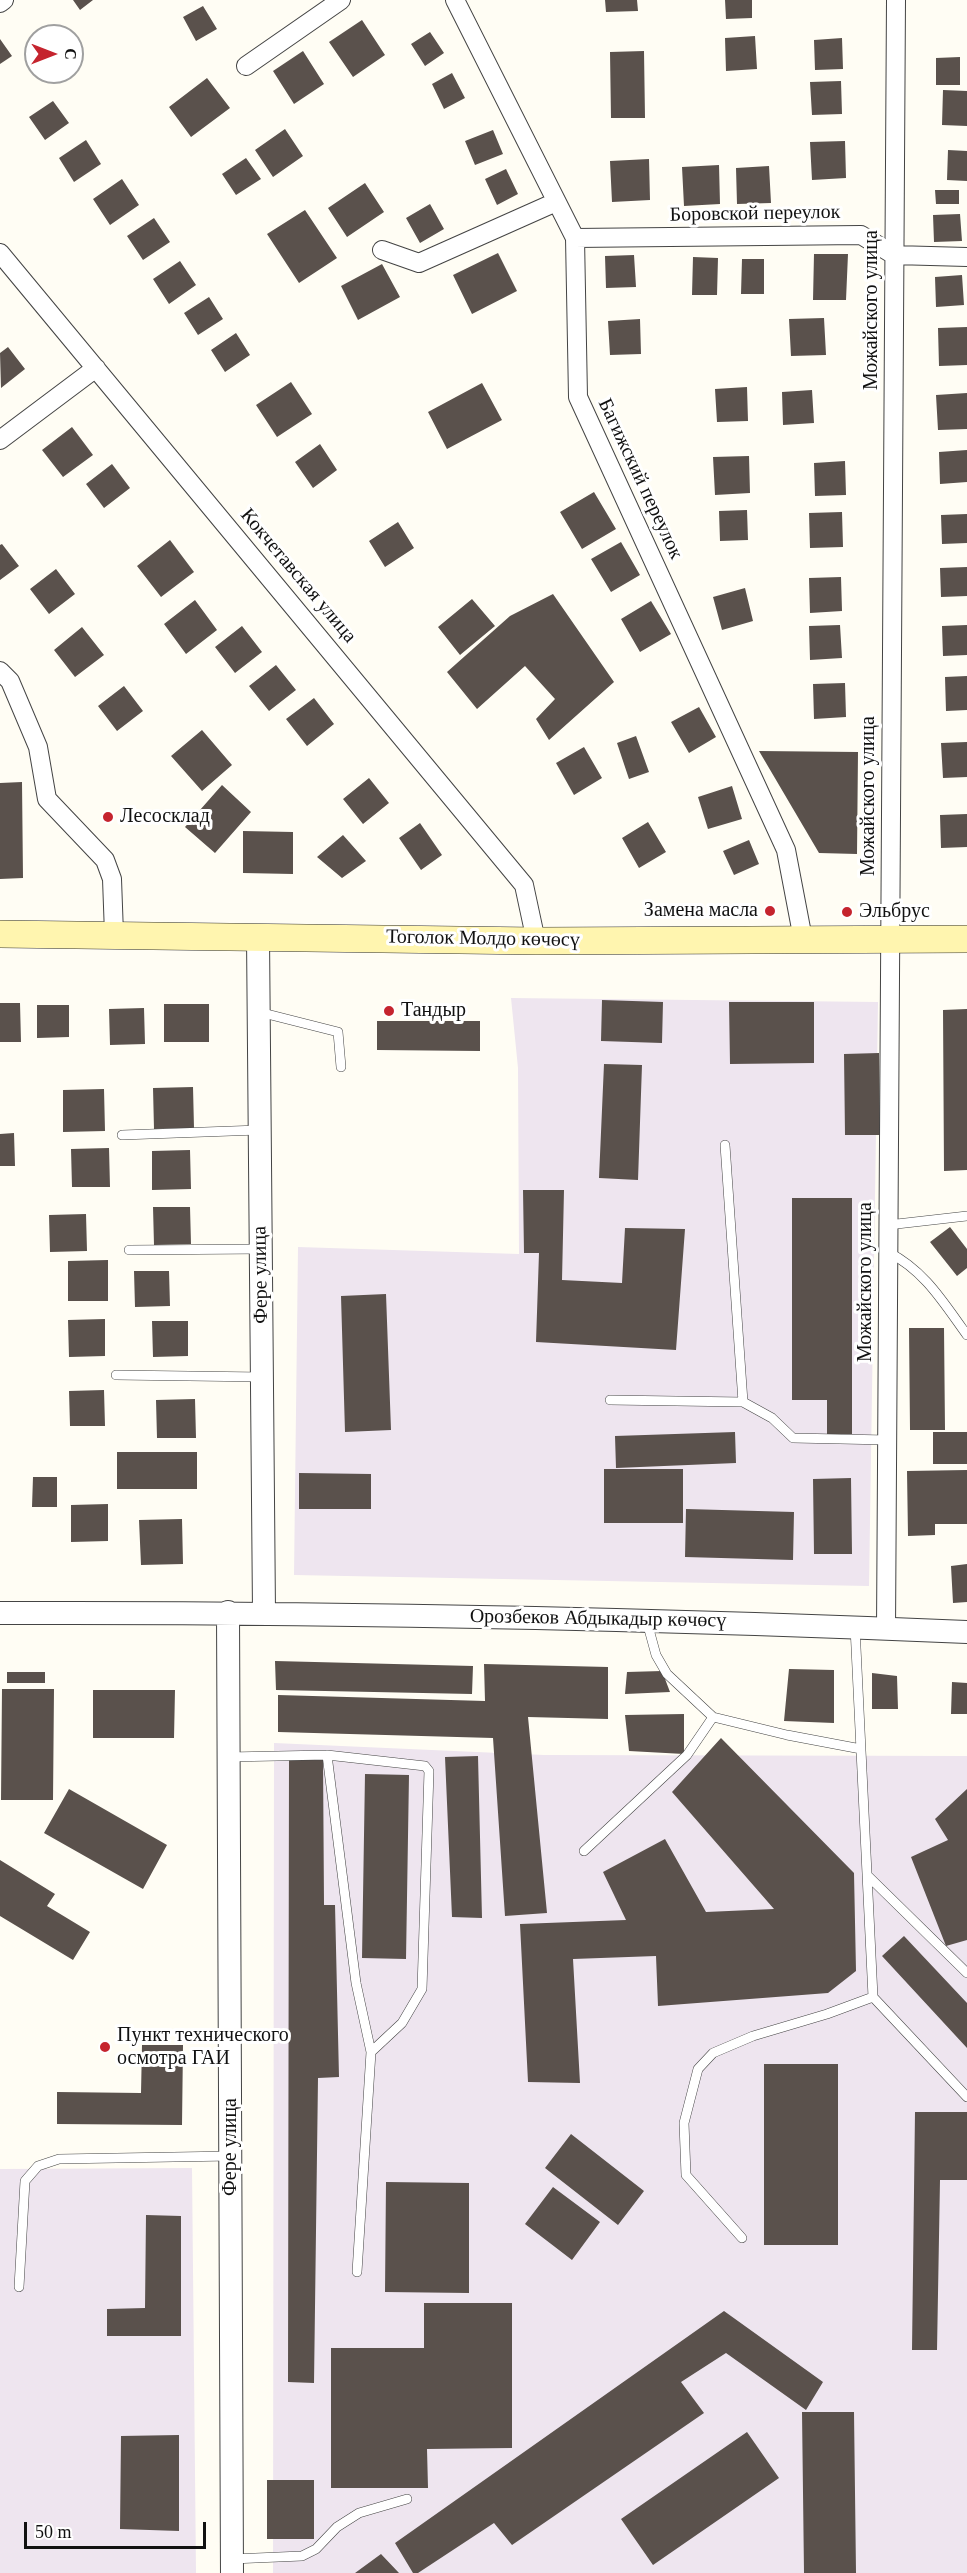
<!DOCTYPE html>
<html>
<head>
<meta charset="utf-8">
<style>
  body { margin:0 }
  #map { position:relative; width:967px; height:2573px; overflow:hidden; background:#fffdf4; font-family:Georgia,serif }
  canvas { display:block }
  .north { position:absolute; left:24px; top:24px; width:60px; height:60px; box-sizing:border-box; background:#fff; border:2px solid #a0a0a0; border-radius:50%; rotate:90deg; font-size:16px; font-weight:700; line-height:24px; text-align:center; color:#111 }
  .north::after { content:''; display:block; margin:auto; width:21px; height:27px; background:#c5242e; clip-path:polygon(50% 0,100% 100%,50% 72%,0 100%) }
  .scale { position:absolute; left:24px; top:2522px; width:182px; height:27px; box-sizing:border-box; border:3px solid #111; border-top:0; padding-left:8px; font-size:18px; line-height:21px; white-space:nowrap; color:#111; -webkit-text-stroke:4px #fff; paint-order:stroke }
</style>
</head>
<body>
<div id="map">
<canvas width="967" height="2573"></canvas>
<div class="north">С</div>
<div class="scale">50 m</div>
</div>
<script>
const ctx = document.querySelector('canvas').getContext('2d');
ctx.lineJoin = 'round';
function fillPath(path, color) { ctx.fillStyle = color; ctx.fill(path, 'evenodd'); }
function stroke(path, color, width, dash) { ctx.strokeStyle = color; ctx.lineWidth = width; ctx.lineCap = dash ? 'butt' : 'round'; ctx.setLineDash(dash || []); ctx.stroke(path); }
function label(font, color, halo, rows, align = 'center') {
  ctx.font = font + ' Georgia,serif'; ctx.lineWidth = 6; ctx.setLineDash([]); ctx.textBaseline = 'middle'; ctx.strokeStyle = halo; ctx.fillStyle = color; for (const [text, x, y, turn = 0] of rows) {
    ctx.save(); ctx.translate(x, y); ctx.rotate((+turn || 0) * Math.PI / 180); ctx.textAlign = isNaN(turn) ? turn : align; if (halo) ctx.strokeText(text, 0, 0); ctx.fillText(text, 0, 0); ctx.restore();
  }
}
fillPath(new Path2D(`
  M511,998l367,4 -9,584 -575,-11 4,-328 221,7 -1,-186z
  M274,1743l270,12 423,1v817h-694z
  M192,2168l4,405h-196v-404z`), '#eee5ef');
fillPath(new Path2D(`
  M73,0h20l-13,10z
  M605,0h32l1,11 -32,1z
  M725,0h27v18l-26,1z
  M203,6l14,23 -21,12 -13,-24z
  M362,20l23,35 -32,22 -24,-35z
  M430,32l14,21 -19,13 -14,-22z
  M755,36l2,33 -31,2 -1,-33z
  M842,38l1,31 -28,1 -1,-30z
  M0,39l12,17 -12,8z
  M303,51l21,33 -30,20 -21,-33z
  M644,51l1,67h-34l-1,-66z
  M960,57v28h-24v-27z
  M452,73l13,25 -21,11 -12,-25z
  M207,78l23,30 -39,29 -22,-30z
  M841,81l1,33 -30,1 -2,-33z
  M943,90l24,1v35l-25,-1z
  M53,101l16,22 -24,17 -16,-23z
  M285,129l18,27 -30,21 -18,-27z
  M493,130l10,24 -28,11 -10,-24z
  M86,140l15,24 -27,18 -15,-24z
  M845,141l1,37 -34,2 -2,-38z
  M948,150l19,1v30l-20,-1z
  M246,158l15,21 -25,16 -14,-21z
  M649,159l1,41 -38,2 -2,-41z
  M719,165l1,39 -36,2 -2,-39z
  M769,166l2,37 -34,1 -1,-36z
  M506,169l12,25 -21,11 -12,-26z
  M122,179l17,26 -29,20 -17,-26z
  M365,183l19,29 -37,25 -19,-29z
  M935,190h24v14h-23z
  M430,204l14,25 -24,14 -14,-25z
  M305,210l32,48 -38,25 -32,-49z
  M960,214l2,27 -28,1 -1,-27z
  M154,218l16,24 -27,18 -16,-24z
  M498,253l19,38 -45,23 -19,-39z
  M814,254h34l-2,46h-33z
  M634,255l2,32 -30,1 -1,-32z
  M693,257l25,1 -1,37h-25z
  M742,259h22v35h-23z
  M180,261l16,24 -27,19 -16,-25z
  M382,264l18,33 -42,23 -17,-34z
  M962,275l2,30 -28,2 -1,-30z
  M209,297l14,22 -25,16 -14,-22z
  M824,318l2,37 -35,1 -2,-37z
  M640,319l1,35 -31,1 -2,-34z
  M967,327v38l-28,1 -1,-38z
  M236,333l14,22 -25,17 -14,-22z
  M8,347l17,22 -24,19 -1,-35z
  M291,382l21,32 -35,23 -21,-32z
  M482,383l20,37 -55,29 -19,-37z
  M747,387l1,34 -31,1 -2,-33z
  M812,390l2,33 -31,2 -1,-33z
  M967,393v36l-29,1 -2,-35z
  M72,427l21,28 -30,22 -21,-27z
  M320,444l17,26 -24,18 -18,-26z
  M967,450v32l-27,2 -1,-32z
  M749,456l1,37 -35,2 -2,-38z
  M845,461l1,34 -31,1 -1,-33z
  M112,464l18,24 -26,20 -18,-24z
  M594,492l22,37 -34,20 -22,-37z
  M747,510l1,30 -28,1 -1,-30z
  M842,512l1,35 -33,1 -1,-35z
  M967,514v29l-25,1 -1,-29z
  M398,522l16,26 -29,19 -16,-26z
  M170,540l24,32 -33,25 -24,-31z
  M621,542l19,33 -29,17 -20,-33z
  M2,544l17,22 -19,14v-35z
  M967,567v29l-26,1 -1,-29z
  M56,569l19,25 -26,20 -19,-25z
  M841,577l1,34 -32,2 -1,-35z
  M745,588l8,33 -31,9 -9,-33z
  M553,594l61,88 -65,58 -13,-21 19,-20 -30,-33 -48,43 -30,-37 63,-56z
  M472,599l23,27 -35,29 -22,-28z
  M195,600l22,30 -31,24 -22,-30z
  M651,601l20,33 -31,18 -19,-33z
  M840,625l2,33 -32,2 -1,-34z
  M967,625v30l-24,1 -1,-30z
  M242,626l20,26 -27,21 -20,-26z
  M82,627l22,28 -29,22 -21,-27z
  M276,665l20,25 -27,21 -20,-25z
  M967,676v34l-21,1 -1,-34z
  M845,683l1,34 -32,2 -1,-35z
  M124,686l19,25 -26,20 -19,-25z
  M314,698l20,26 -27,22 -21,-27z
  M699,707l17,30 -27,16 -18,-31z
  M202,730l30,35 -30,26 -31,-35z
  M636,736l13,36 -20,7 -12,-36z
  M967,742v35l-24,1 -2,-35z
  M584,747l18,31 -28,17 -18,-32z
  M759,751l99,1 -1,102 -38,-1z
  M369,778l20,25 -26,21 -20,-25z
  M22,782l1,96 -23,1v-96z
  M222,785l29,27 -36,41 -30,-26z
  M732,786l10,33 -34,10 -10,-32z
  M967,814v33l-26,1 -1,-33z
  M648,822l18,30 -27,16 -17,-30z
  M420,823l22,32 -21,15 -22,-32z
  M243,831l50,1v42l-50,-1z
  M343,835l23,26 -24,17 -25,-21z
  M749,840l10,24 -25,11 -11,-24z
  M602,1000l61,2 -1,41 -61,-2z
  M729,1002h85v61l-84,1z
  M0,1003h20l1,39h-21z
  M164,1004h45v38h-45z
  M37,1005h32v32l-32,1z
  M144,1008l1,36 -35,1 -1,-36z
  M967,1009v161l-23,1 -1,-161z
  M377,1021h103v30l-103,-1z
  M879,1053l1,82h-35l-1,-81z
  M604,1064l38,1 -4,115 -39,-2z
  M193,1087l1,41 -40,1 -1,-41z
  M104,1089l1,42 -42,1v-42z
  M14,1133l1,33h-15v-32z
  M109,1148l1,39h-38l-1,-38z
  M190,1150l1,39 -39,1v-39z
  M523,1190h41l-2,90 60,3 3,-55 60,1 -9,121 -140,-8 3,-89h-15z
  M792,1198h60v236h-25v-34h-35z
  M153,1207h37l1,37 -37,1z
  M86,1214l1,37 -37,1 -1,-37z
  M950,1227l17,22v19l-10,8 -27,-34z
  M108,1260v41h-40v-40z
  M134,1271h35l1,35 -35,1z
  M386,1294l5,136 -46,2 -4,-136z
  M105,1319v37l-36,1 -1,-37z
  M152,1321h36v35l-35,1z
  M909,1328h35l1,102h-35z
  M104,1390l1,36h-35l-1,-35z
  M195,1399l1,39h-39l-1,-38z
  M735,1432l1,31 -120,5 -1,-32z
  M933,1432h34v32h-34z
  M117,1452h80v37h-80z
  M604,1469h79v54h-79z
  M967,1470v54h-32v11l-27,1 -1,-65z
  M299,1473l72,1v35h-72z
  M33,1477h24v30h-25z
  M851,1478l1,76h-38l-1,-75z
  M108,1504v37l-37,1v-37z
  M686,1509l108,3 -1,48 -108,-3z
  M182,1519l1,45 -42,1 -2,-45z
  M967,1564v38l-14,1 -2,-37z
  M275,1661l198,5 -1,28 -196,-4z
  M484,1664l124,3v52l-80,-2 19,196 -42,3 -12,-178 -215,-6v-37l207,6z
  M789,1669l45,1v53l-50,-2z
  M662,1671l8,21 -45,2 2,-22z
  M7,1672h38v11h-38z
  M872,1673l25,3 1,33h-26z
  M952,1682l15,1v31h-16z
  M2,1689h52l-1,111h-52z
  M93,1690h82l-1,48h-81z
  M684,1714v40l-55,-3 -4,-36z
  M721,1738l133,135 2,98 -28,22 -170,13 -2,-50 -83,3 7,124 -52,-1 -8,-158 106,-4 -23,-48 62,-33 41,73 68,-3 -102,-117z
  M478,1756l4,162 -30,-1 -7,-160z
  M323,1757l1,148h11l4,172 -21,1 -4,305 -26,-1 1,-624z
  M365,1774l44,1 -3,184 -44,-1z
  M69,1789l98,56 -24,44 -99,-56z
  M967,1789v151l-21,6 -35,-89 37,-17 -13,-21z
  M0,1860l55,34 -8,12 43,26 -17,28 -73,-44z
  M904,1936l63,67v45l-85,-92z
  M142,2045h41l-1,80 -125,-1v-32l84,1z
  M764,2064h74v181h-74z
  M915,2112h52v68h-27l-3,170h-25z
  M571,2134l73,57 -26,34 -73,-57z
  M386,2182l83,1v110l-84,-1z
  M553,2187l47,35 -28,38 -47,-36z
  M146,2215l35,1v120h-74v-27l38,-1z
  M424,2303h88v145l-85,1 1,39h-97v-140h93z
  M724,2311l99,71 -17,28 -80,-57 -45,29 23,31 -192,132 -18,-22 -76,50h-5l-18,-30z
  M802,2412h52l2,161h-52z
  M747,2432l32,46 -126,87 -32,-46z
  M179,2435v96l-59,-2 1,-93z
  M267,2480h47v59h-47z
  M381,2554l18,19h-44z`), '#5a514c');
const service = new Path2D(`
  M259,1012l79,20 3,35
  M122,1135l137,-5
  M725,1145l18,257
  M888,1225l79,-9
  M129,1250l132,-1
  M888,1252c37,19 55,50 79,83
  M116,1375l146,2
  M610,1400l133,2 29,16 21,20 94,2
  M647,1622l9,33 11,19 46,43 74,18 74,14
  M855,1627l18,370 94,100
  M327,1755l29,228 15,69 -14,220
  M228,1757l99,-2 98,11 4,5 -7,218 -20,34 -31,29
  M584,1851l103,-96 26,-38
  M867,1875l100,98
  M742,2238l-56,-63 -2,-52 14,-54 15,-16 40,-17 74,-22 46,-17
  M19,2287l6,-106 13,-15 21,-7 172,-3
  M232,2559l70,-3 14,-7 21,-22 22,-14 48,-14`);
const minor = new Path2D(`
  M455,0l120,238 3,159 208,453 17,89
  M0,3l4,-3
  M246,66l95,-66
  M575,238l286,-3 33,20 73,2
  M382,250l37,13 137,-61
  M0,253l524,632 12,56
  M0,440l96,-72
  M0,671l10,10 28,66 9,52 58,61 7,19 2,55
  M886,1628l10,-1628`);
const tertiary = new Path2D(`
  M258,937l6,675
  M228,1612l4,961
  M0,1613c323,-1 645,5 967,19`);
const secondary = new Path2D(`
  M0,934l536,7 431,-2`);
stroke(service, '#444', 10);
stroke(minor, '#444', 20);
stroke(tertiary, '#444', 24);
stroke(secondary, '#333', 28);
stroke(service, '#fff', 9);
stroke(minor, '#fff', 18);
stroke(tertiary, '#fff', 22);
stroke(secondary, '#fff5af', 27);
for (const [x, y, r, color] of [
  [108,817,6,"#c5242e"],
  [770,911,6,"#c5242e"],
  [847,912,6,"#c5242e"],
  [389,1011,6,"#c5242e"],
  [105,2047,6,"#c5242e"]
]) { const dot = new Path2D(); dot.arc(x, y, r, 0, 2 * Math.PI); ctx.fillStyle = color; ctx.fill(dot); stroke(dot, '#fff', 2); }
label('20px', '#111', '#fff', [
  ["Боровской переулок",755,214,-1],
  ["Можайского улица",872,310,-90],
  ["Багижский переулок",640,479,65],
  ["Кокчетавская улица",298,576,50],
  ["Можайского улица",869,796,-90],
  ["Тоголок Молдо көчөсү",483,939,1],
  ["Фере улица",261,1275,-91],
  ["Можайского улица",866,1282,-90],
  ["Орозбеков Абдыкадыр көчөсү",598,1619,1],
  ["Фере улица",231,2147,-90]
]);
label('20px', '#111', '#fff', [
  ["Лесосклад",120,817],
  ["Замена масла",758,911,"right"],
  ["Эльбрус",859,912],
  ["Тандыр",401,1011],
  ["Пункт технического",117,2036],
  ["осмотра ГАИ",117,2059]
], 'left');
</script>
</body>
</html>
